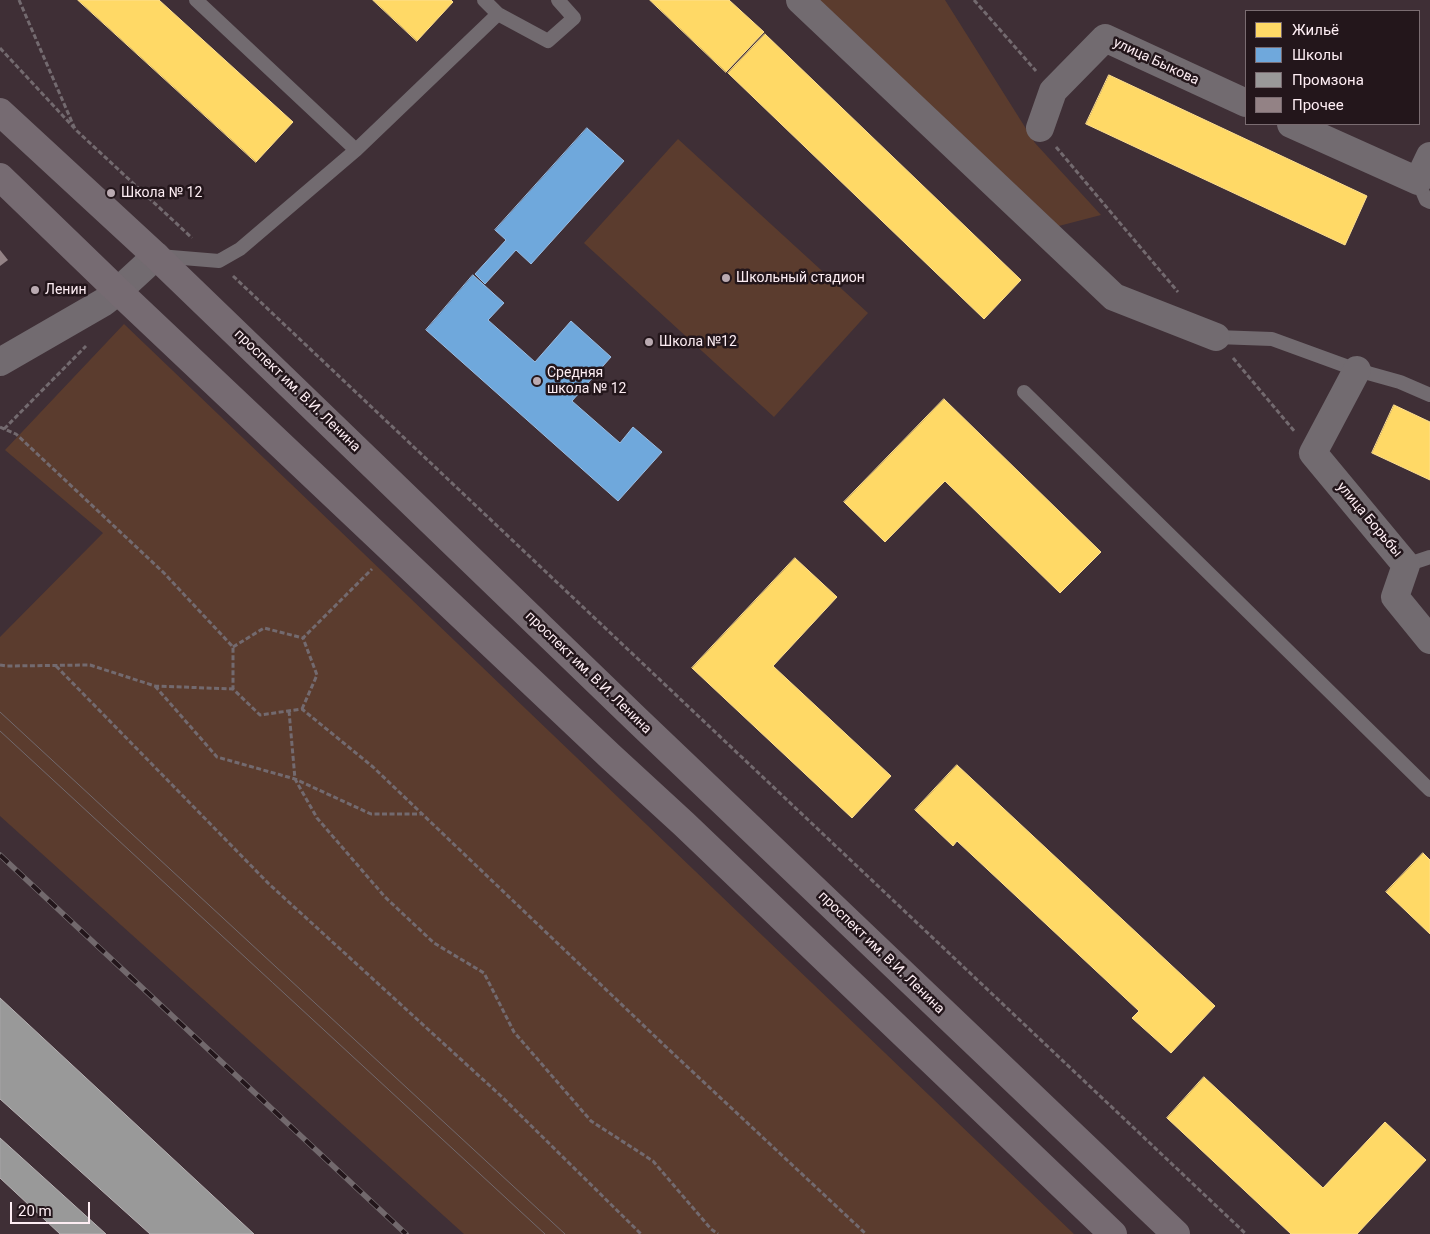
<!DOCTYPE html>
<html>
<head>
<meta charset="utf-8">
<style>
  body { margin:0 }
  #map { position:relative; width:1430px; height:1234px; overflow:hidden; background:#3f2f36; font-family:Roboto,sans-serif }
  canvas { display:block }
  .legend { position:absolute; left:1245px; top:10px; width:175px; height:115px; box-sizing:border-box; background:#23161b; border:1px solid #7a6c71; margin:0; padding:6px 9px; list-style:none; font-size:15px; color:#fdedf3 }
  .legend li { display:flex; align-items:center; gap:10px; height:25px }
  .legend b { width:25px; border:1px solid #7a6c71 }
  .scale { position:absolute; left:10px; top:1202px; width:80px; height:22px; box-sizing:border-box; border:2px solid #fdedf3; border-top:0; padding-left:6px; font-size:15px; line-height:18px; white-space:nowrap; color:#fdedf3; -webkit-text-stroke:4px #23161b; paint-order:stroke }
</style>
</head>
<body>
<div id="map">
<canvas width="1430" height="1234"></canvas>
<ul class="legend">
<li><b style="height:14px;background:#ffd966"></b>Жильё</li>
<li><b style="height:14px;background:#6fa8dc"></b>Школы</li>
<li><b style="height:14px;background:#999"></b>Промзона</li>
<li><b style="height:14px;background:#938285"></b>Прочее</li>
</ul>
<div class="scale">20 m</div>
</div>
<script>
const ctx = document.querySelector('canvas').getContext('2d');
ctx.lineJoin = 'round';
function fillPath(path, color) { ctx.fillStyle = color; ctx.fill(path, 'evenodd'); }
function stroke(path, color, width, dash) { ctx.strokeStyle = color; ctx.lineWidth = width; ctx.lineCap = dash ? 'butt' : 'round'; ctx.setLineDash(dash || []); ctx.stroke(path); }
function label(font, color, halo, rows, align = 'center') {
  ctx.font = font + ' Roboto,sans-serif'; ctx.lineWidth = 5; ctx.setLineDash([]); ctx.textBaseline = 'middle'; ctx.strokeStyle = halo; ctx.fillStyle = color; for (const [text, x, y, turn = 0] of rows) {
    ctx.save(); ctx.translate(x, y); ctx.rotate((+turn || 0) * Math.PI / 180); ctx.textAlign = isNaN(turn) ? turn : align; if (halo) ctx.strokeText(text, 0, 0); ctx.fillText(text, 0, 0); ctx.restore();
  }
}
fillPath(new Path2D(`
  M815,0h130l90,143 66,72 -46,12z
  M678,139l190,174 -94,104 -190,-174z
  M124,324l950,910h-610l-464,-418v-179l103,-104 -98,-83z`), '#5b3c2e');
const homes = new Path2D(`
  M78,0h81l134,122 -37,40z
  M373,0h78l2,2 -36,39z
  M650,0h79l35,32 -38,40z
  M765,34l256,246 -37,39 -256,-246z
  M1109,75l258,121 -22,49 -259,-121z
  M944,399l157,153 -41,41 -115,-112 -60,61 -41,-40z
  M1394,405l36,17v58l-58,-27z
  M795,558l42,39 -64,69 118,110 -39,42 -160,-150z
  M957,765l258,241 -44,47 -39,-35 7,-7 -182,-170 -4,5 -38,-36z
  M1423,853l7,7v74l-44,-42z
  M1204,1077l119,111 62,-66 41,38 -69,74h-66l-124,-116z`);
fillPath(homes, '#ffd966');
stroke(homes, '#fedf90', 1);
const schools = new Path2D(`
  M587,128l37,33 -93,103 -15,-14 -31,34 -10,-10 31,-34 -11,-10z
  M473,275l31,28 -16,17 47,42 36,-41 40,36 -39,44 48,42 13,-16 29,25 -44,49 -192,-171z`);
fillPath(schools, '#6fa8dc');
stroke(schools, '#9abde3', 1);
const industry = new Path2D(`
  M0,998l254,236h-104l-150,-135z
  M0,1138l106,96h-46l-60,-56z`);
fillPath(industry, '#999');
stroke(industry, '#b7b2b4', 1);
fillPath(new Path2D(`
  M0,250l8,10 -8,6z`), '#938285');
stroke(new Path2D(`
  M19,0l56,129
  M974,0l62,71
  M0,48l77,83 115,107
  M1056,147l122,145
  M233,276l1013,958
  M1233,358l62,74
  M0,427l16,7 148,139 69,74v42l27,26 42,-6 71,58 290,277 203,190
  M4,429l82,-83
  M233,647l31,-19 39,10 69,-69
  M0,665l6,1 84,-1 65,21 78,3
  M56,666l213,218 232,212 140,138
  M155,686l62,71 78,22 76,35h50
  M302,709l15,-34 -14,-37
  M289,711l6,68 22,39 68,79 49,46 50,30 30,59 77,89 62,40 58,68 7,5`), '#736a6f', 3, [5, 2.5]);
stroke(new Path2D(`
  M196,0l160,150
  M498,14l50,27 26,-23 -16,-18
  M1418,181l8,19 4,2
  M159,256l60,5 21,-12 116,-99 142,-136 -14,-14
  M1216,337l56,2 85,31 43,12 30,13
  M1024,392l406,398
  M1406,565l24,-8`), '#726b70', 14);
stroke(new Path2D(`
  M800,0l314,297 102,40
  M1291,124l127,57 12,-25
  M1040,128l13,-37 52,-53 141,65
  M0,362l104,-60 14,-11 38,-35
  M1357,370l-44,83 93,112 -11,32 35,43`), '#726b70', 28);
stroke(new Path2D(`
  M0,112l156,144 480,463 540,515
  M0,177l118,114 493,466 73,67 429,410`), '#766b72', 28);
stroke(new Path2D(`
  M0,712l565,522
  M0,731l545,503`), '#72696d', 1);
const rail = new Path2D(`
  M0,855l406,379`);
stroke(rail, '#72696d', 5.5);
stroke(rail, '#23161b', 4, [11]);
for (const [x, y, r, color] of [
  [111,193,5,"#baaab1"],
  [726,278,5,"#baaab1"],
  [35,290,5,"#baaab1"],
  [649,342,5,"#baaab1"],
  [537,381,5,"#baaab1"]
]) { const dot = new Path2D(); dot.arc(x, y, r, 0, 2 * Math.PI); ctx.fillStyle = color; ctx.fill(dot); stroke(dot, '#23161b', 2); }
label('14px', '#fdedf3', '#23161b', [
  ["улица Быкова",1156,62,25],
  ["проспект им. В.И. Ленина",297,391,44],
  ["улица Борьбы",1369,520,50],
  ["проспект им. В.И. Ленина",588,673,44],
  ["проспект им. В.И. Ленина",881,953,44]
]);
label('14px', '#fdedf3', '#23161b', [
  ["Школа № 12",121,193],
  ["Школьный стадион",736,278],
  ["Ленин",45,290],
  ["Школа №12",659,342],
  ["Средняя",547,373],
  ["школа № 12",547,389]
], 'left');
</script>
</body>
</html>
